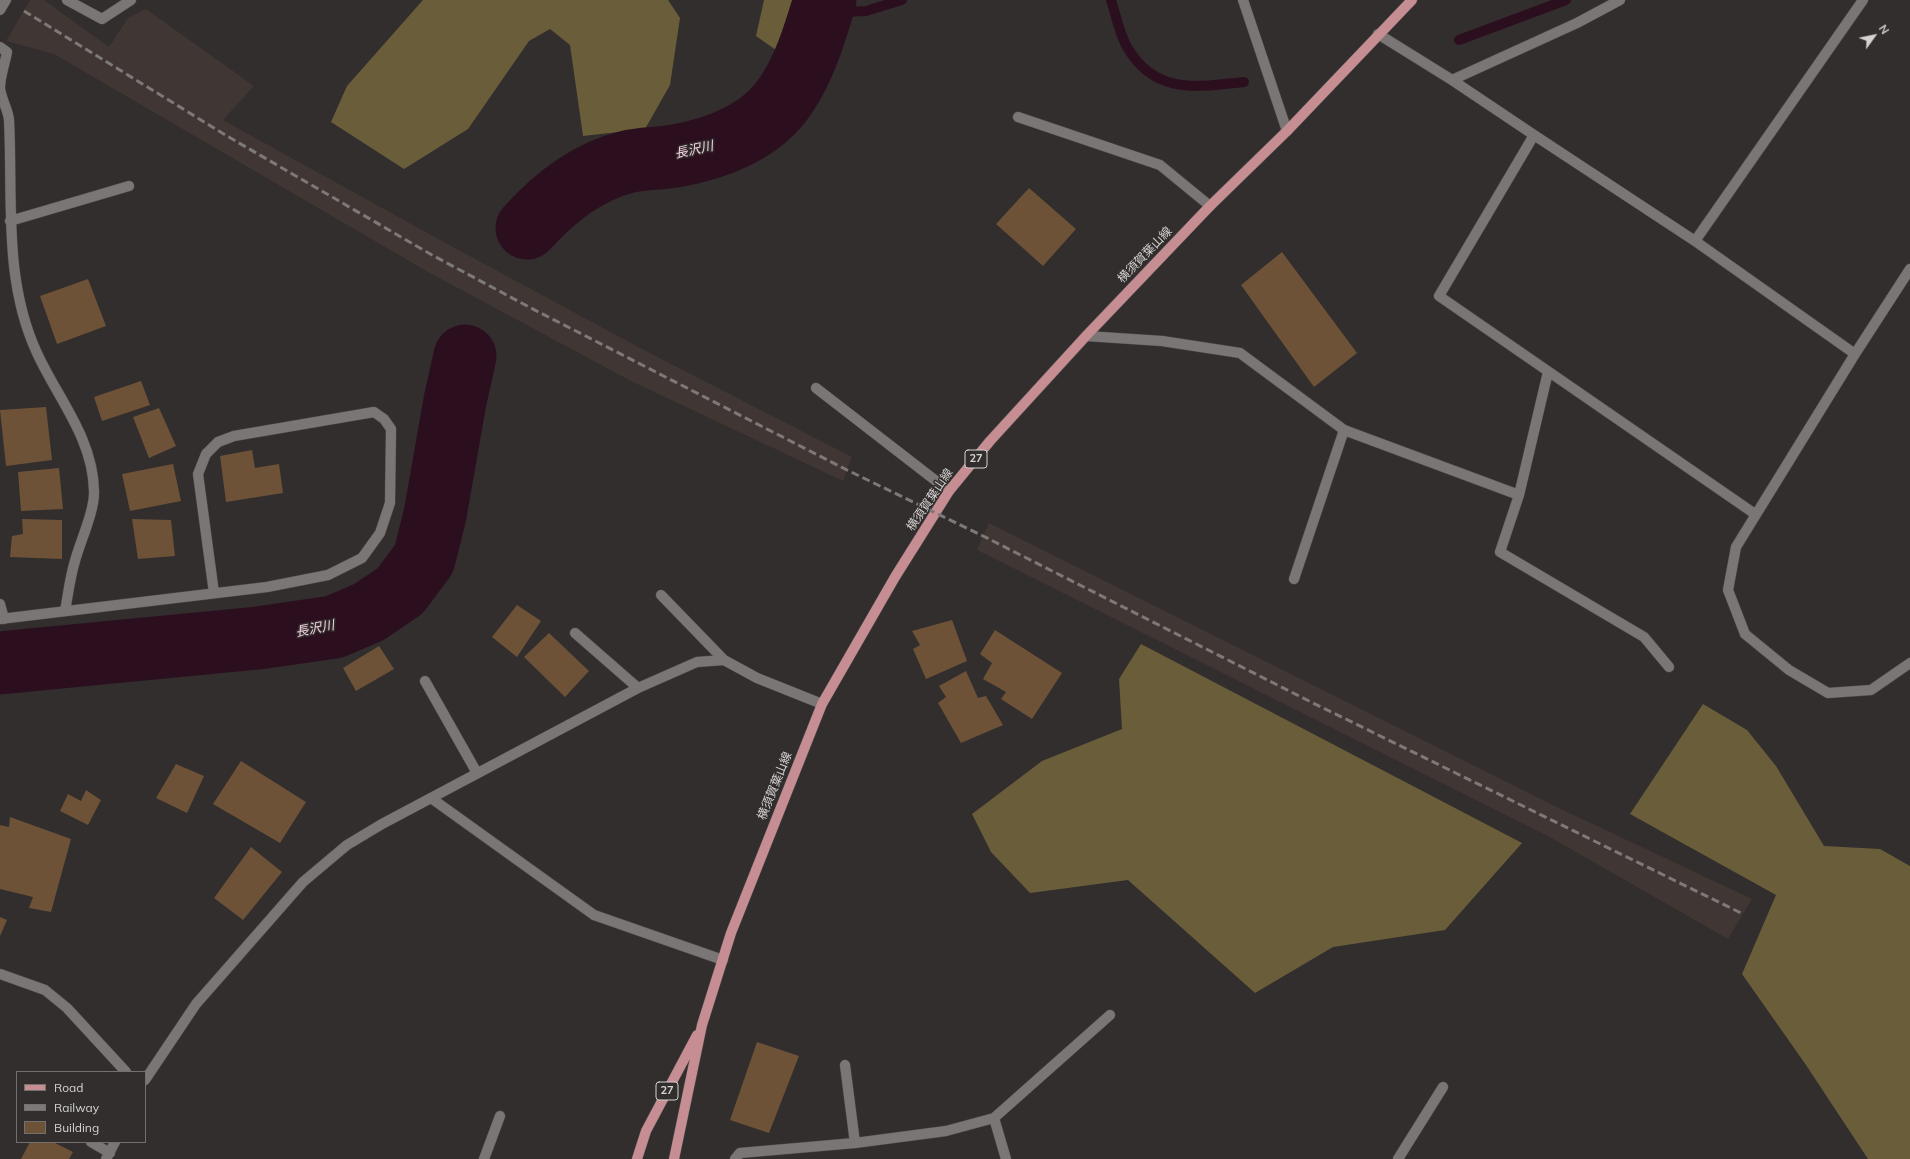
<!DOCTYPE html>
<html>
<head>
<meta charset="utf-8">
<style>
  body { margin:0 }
  #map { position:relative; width:1910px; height:1159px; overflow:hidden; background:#322e2d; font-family:Mulish,sans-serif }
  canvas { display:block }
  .legend { position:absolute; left:16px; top:1071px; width:130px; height:72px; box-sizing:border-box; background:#322e2d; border:1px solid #73706f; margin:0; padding:5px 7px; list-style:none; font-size:12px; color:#d5d3d2 }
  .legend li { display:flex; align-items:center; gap:8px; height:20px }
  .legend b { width:20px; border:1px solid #73706f }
  .north { position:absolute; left:1854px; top:16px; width:40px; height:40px; -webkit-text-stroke:3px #322e2d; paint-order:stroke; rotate:57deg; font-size:11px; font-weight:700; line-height:16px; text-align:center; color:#d5d3d2 }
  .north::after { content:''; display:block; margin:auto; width:14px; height:18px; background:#d5d3d2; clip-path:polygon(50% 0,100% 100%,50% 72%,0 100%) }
</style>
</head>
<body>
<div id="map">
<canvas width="1910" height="1159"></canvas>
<ul class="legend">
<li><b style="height:5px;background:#c68d92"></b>Road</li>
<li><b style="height:5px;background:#7c7978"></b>Railway</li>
<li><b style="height:11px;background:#6d5238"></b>Building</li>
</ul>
<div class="north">N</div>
</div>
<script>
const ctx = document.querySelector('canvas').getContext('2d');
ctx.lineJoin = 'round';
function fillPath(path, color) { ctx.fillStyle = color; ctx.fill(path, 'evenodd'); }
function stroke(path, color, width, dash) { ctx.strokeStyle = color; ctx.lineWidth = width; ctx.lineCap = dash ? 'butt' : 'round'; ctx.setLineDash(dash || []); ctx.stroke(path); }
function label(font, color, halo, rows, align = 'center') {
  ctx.font = font + ' Mulish,"Noto Sans JP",sans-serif'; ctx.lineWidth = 3; ctx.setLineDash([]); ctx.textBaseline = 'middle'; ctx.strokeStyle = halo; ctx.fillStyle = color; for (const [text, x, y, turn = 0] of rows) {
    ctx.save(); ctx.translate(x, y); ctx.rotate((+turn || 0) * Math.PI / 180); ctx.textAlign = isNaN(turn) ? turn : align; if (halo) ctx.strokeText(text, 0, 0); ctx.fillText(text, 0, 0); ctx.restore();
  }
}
fillPath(new Path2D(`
  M30,0h14l65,47 19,-29 18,-9 108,77 -31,34 217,120 204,110 208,107 -9,24 -212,-100 -203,-109 -374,-218 -48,-13z
  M989,523l570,285 193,91 -24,40 -180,-103 -571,-286z`), '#403633');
fillPath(new Path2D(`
  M423,0h245l12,18 -10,67 -25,44 -62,7 -13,-91 -20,-16 -21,12 -61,88 -64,40 -73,-47 16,-36z
  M764,0h33l-21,50 -20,-14z
  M1141,644l381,199 -77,87 -112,17 -78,46 -127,-113 -98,13 -39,-41 -19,-38 70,-53 80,-32 -3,-50z
  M1703,704l44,26 29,36 48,80 56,3 30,17v293h-42l-62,-94 -64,-91 34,-79 -146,-81z`), '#6a5d3a');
stroke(new Path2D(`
  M1111,0c5,15 8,33 16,47 28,48 69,40 117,35
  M821,13l45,-2 36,-11
  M1459,40l107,-40`), '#2c0f1f', 10);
stroke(new Path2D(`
  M527,228c27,-30 59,-56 100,-66 15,-4 32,-3 48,-6 41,-7 87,-24 111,-61 19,-28 29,-62 39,-95
  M0,663l258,-25 76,-11 35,-15 31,-21 24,-32 11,-44 20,-114 10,-45`), '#2c0f1f', 63);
fillPath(new Path2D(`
  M1029,188l47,41 -33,37 -47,-42z
  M1282,252l75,101 -43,34 -73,-102z
  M88,279l18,47 -49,18 -17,-48z
  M141,381l9,24 -48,16 -8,-24z
  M46,407l6,53 -46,6 -6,-56z
  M159,408l17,38 -27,12 -16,-41z
  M252,450l3,18 24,-4 4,29 -57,9 -6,-46z
  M173,464l8,37 -51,10 -8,-37z
  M59,468l4,41 -42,2 -3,-39z
  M22,519l40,1v39l-52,-2 2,-21 11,-2z
  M132,519l39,1 4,36 -37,3z
  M517,605l24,16 -24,36 -25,-20z
  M952,620l15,41 -41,18 -13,-30 7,-4 -8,-14z
  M995,630l67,43 -30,46 -31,-20 5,-7 -23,-13 9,-16 -12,-9z
  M549,633l40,38 -24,26 -41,-40z
  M379,646l15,23 -38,22 -13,-23z
  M966,671l12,27 8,-2 17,29 -42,18 -23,-40 8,-6 -7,-11z
  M241,761l65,41 -26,41 -67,-39z
  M176,764l28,12 -17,37 -31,-15z
  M86,790l15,10 -13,25 -28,-14 8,-17 13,7z
  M10,817l61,22 -20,73 -22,-4 4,-11 -33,-8v-64l9,2z
  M251,847l31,25 -39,48 -29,-22z
  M0,917l7,3 -7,16z
  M757,1042l42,14 -30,77 -39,-13z
  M30,1142h23l20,10 -4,7h-48z`), '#6d5238');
const minor = new Path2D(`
  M67,0l35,19 29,-19
  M1243,0l44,131
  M0,10l6,-10
  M1378,34l74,46 82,55 161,106 160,113
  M0,47l7,5c-2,11 -7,25 -7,36 1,11 8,21 9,32 4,78 -6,160 28,233 21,46 56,85 57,138 1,19 -14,51 -19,70 -5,16 -7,34 -10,50
  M1452,80l125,-57 43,-23
  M1018,117l142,48 50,41
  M1534,135l-95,161 316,218
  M10,221l119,-35
  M1695,241l168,-241
  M1910,269l-55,85 -119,193 -8,43 17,44 44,36 39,23 43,-3 39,-27
  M1086,336l76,5 78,12 104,77 175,65
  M1548,372l-29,123 -19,57 144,85 25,30
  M816,388l133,103
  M1294,579l50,-149
  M661,595l63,65
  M0,604l4,15
  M0,619l267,-32 61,-12 34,-17 18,-25 10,-30 1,-74 -7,-10 -10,-7 -140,24 -16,6 -12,12 -8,20 16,119
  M575,633l63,55
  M425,681l52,92
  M431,798l163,117 129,45
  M0,974l45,16 22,18 59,64
  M845,1065l10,78
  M145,1080l51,-76 107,-122 44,-37 35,-21 256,-136 59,-26 27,-2 33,18 65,26
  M994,1118l12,41
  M91,1142l19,11
  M106,1159l9,-17
  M484,1159l16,-43
  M735,1159l5,-6 115,-10 91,-12 48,-13 116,-103
  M1398,1159l45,-72`);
const major = new Path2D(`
  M637,1159l9,-28 51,-96
  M674,1159l28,-134 29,-92 91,-229 73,-127 54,-86 41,-50 96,-105 124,-130 77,-75 125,-131`);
stroke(minor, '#4e4c4b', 11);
stroke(major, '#4e4c4b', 11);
stroke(minor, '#7a7675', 10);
stroke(major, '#c68d92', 10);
stroke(new Path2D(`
  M24,11l203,125 205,119 97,52 318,163 136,66 326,165 434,213`), '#7c7978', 3, [8, 4]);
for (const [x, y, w] of [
  [976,459,22],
  [667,1091,22]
]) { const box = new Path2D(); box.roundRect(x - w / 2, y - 9, w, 18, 3); ctx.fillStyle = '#322e2d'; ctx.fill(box); stroke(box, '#d5d3d2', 1); }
label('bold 11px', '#d5d3d2', null, [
  ["27",976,459],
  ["27",667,1091]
]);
label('12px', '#d5d3d2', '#322e2d', [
  ["横須賀葉山線",1145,255,-46],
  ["横須賀葉山線",930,500,-56],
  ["横須賀葉山線",775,786,-68]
]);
label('italic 13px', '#f8d1e3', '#322e2d', [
  ["長沢川",694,150,-12],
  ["長沢川",315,629,-11]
]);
</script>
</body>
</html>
